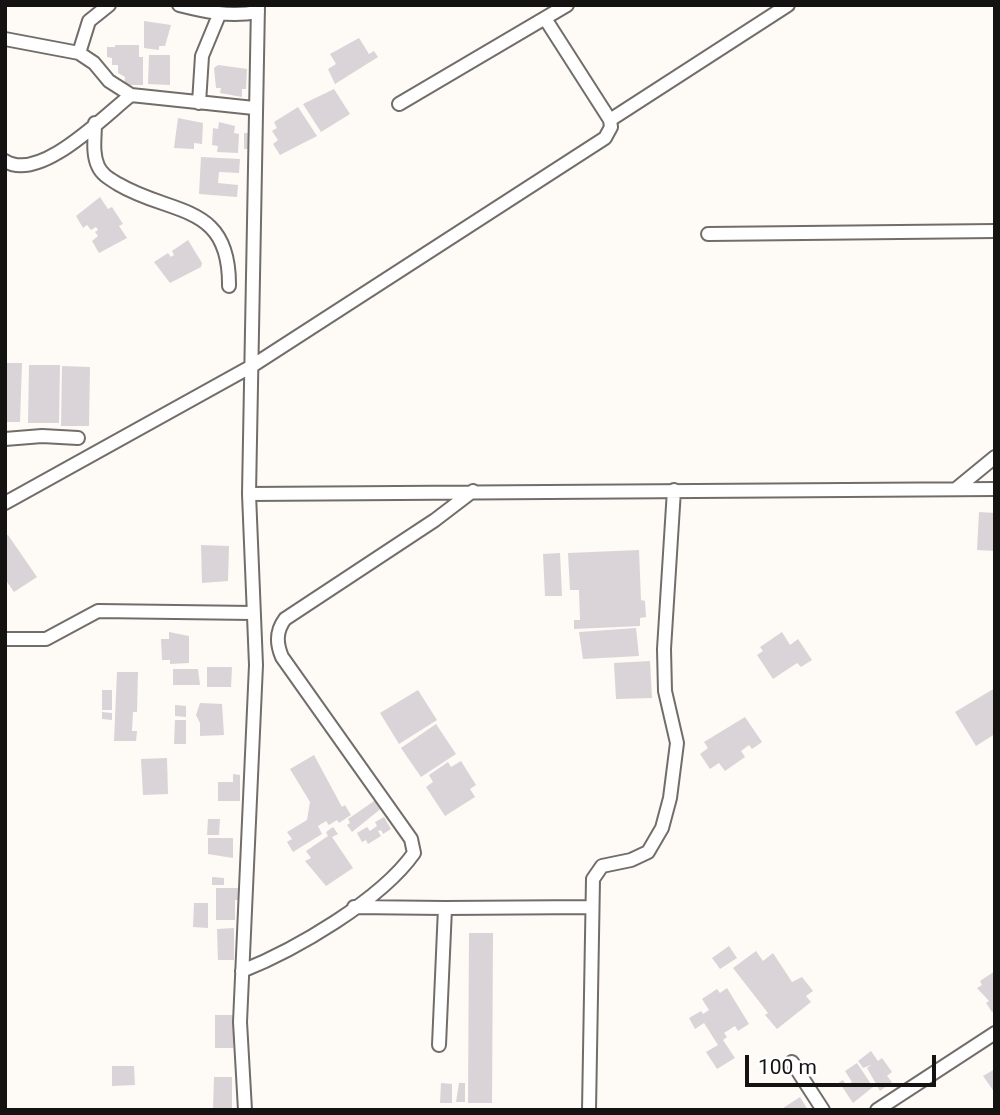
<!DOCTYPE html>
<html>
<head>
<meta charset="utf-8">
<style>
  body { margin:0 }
  #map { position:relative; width:1000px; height:1115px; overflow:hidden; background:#fefaf6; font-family:Roboto,sans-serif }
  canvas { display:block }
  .frame { position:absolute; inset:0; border:7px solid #151312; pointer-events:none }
  .scale { position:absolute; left:745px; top:1055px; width:191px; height:32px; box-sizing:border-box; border:4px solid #151312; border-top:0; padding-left:9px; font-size:21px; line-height:24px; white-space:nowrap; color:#151312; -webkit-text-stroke:5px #fff; paint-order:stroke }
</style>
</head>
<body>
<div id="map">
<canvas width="1000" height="1115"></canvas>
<div class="frame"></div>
<div class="scale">100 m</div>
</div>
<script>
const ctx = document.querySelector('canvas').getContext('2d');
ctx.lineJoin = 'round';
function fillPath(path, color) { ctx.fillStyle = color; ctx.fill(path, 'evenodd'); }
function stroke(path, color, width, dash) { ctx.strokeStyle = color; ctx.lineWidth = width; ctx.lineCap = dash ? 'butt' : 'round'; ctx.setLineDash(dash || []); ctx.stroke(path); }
fillPath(new Path2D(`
  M144,21l27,4 -6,21h-6v4l-15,-2z
  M359,38l10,16 5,-3 4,6 -43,27 -7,-15 8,-5 -6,-10z
  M115,45h24v12h4v28h-19l1,-8 -7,-4v-8h-6v-7l-5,-1v-10h8z
  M149,55h21v30l-22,-1z
  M218,65l29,4 -1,20h-4v8l-22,-4 1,-5h-5l-2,-20z
  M334,89l16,25 -29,18 -18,-28z
  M298,107l19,29 -37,19 -7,-11 5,-4 -6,-9 5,-3 -3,-6z
  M178,118l25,5 -1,21 -8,-1v6l-20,-1z
  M219,122l16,4 -1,7 5,1 -1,19 -21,-1 1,-6 -6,-1 1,-17 5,1z
  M244,133h8v16h-8z
  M201,157l39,2 -1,14 -20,-1 -1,11 20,2 -1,12 -38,-3z
  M100,197l8,12 4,-2 11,17 -4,2 8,12 -28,15 -7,-12 6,-5 -3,-4 3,-2 -2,-3 -5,3 -4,-5 -4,3 -7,-12z
  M188,240l14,23 -1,4 -31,16 -16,-21 14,-9 3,4 3,-2 -2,-4z
  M5,363h17l-2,59h-15z
  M29,365h31l-1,58h-31z
  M62,366l28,1 -1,59h-28z
  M979,512l16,1v38l-18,-1z
  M8,535l29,42 -23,15 -9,-13v-43z
  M201,545l28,1 -1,35 -26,2z
  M639,550l2,50 4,1 1,16 -6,1v8l-66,3v-9h6l-1,-30h-9l-2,-37z
  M560,553l2,43h-17l-2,-42z
  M636,628l3,28 -56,3 -4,-27z
  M169,632l20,4v27l-19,1v-4h-8l-1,-21h8z
  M782,632l8,13 8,-6 14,21 -11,7 -4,-4 -24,16 -16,-24 6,-4 -3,-4z
  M650,661l2,37 -36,1 -2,-36z
  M207,667h25l-1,20h-24z
  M173,669h25l2,16h-27z
  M117,672h21l-1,40h-4l-1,19h5l-1,10h-22z
  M995,688v46l-19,12 -21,-34z
  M102,690h10v20h-10z
  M418,690l19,30 -38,24 -19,-31z
  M200,703l22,1 2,31 -24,1v-13l-4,-8z
  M175,705l11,1v11l-11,-1z
  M102,712l10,1v7l-10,-1z
  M745,717l17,25 -10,7 -3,-4 -8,6 4,6 -20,14 -6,-8 -9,6 -10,-15 8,-6 -4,-6z
  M175,720h11v24h-12z
  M436,724l20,30 -35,23 -20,-29z
  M314,755l28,52 3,-2 6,10 -12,8 -2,-3 -8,5 -3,-4 -8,5 4,8 -29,18 -6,-10 5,-3 -5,-7 20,-12 3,-18 -20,-33z
  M167,758l1,36 -25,1 -2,-36z
  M461,761l15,24 -6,4 5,8 -30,19 -19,-29 7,-5 -4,-7 19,-13 3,5z
  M233,774l7,1v26h-22v-19h15z
  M377,799l6,8 -31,25 -5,-7 3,-2 -2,-4z
  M384,817l7,12 -8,5 -2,-4 -3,1 3,5 -13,8 -2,-4 -4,2 -5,-9 10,-6 3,4 7,-5 -2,-4z
  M208,819h12l-1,16h-12z
  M333,827l5,7 -6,3 21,31 -27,18 -21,-25 6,-3 -5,-7 22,-15 -2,-4z
  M208,838h25v20l-25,-4z
  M212,877l12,1v7h-12z
  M216,888h27l-1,12h-7v20h-19z
  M194,903h14v25l-15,-1z
  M234,928v32h-16l-1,-31z
  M469,933h24l-1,170h-24z
  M729,946l8,12 -17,11 -8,-11z
  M756,951l7,10 10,-8 19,29 10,-5 11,14 -7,5 5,6 -34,27 -12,-14 3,-2 -35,-45z
  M995,971v40l-3,1 -6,-9 3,-2 -12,-13 5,-3 -2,-4z
  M727,988l22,36 -11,7 -3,-5 -11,7 3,4 -4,3 12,18 -18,11 -11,-17 12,-7 -14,-22 -9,6 -6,-11 12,-7 2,3 6,-4 -7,-11 15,-10 3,4z
  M215,1015h18v5h4l-4,28h-18z
  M871,1051l7,10 4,-3 10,14 -5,4 5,6 -12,9 -13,-23 4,-3 -8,3 -5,-7z
  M857,1063l16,24 -20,16 -14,-21 4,-2 3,5 6,-3 -7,-11z
  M112,1066h22l1,19 -23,1z
  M995,1069v24l-12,-17z
  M214,1077h18v33h-19z
  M441,1083l11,1v19h-12z
  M459,1083h6v19h-9z
  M800,1097l8,13h-28z`), '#dad4d8');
const street = new Path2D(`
  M179,5c28,7 50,12 79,7
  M5,39l74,14 15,10 15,18 22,14 123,13
  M79,53l10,-32 20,-16
  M199,103l3,-47 17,-41
  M399,104l168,-99
  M610,120l178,-115
  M95,123c0,14 -3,30 3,43 4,9 12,13 20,18 54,32 112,18 111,102
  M5,161c35,22 99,-45 126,-66
  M708,234l287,-3
  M5,439l37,-3 36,2
  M956,489l39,-32
  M249,494l746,-5
  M5,503l247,-137 353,-228 6,-11 -1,-7 -64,-100
  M5,639h41l52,-28 155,2
  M354,907l91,1
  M242,971c53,-21 139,-71 172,-118l-3,-14 -129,-182c-6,-14 -6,-26 3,-38l150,-99 38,-29
  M439,1045l6,-137 146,-1
  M792,1062l31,48
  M245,1110l-5,-88 16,-357 -7,-171 9,-489
  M589,1110l4,-231 9,-13 29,-6 17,-8 14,-24 8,-30 7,-55 -12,-52 -1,-42 10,-159
  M877,1110l118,-77`);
stroke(street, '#726d6a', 16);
stroke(street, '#fff', 12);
</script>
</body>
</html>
